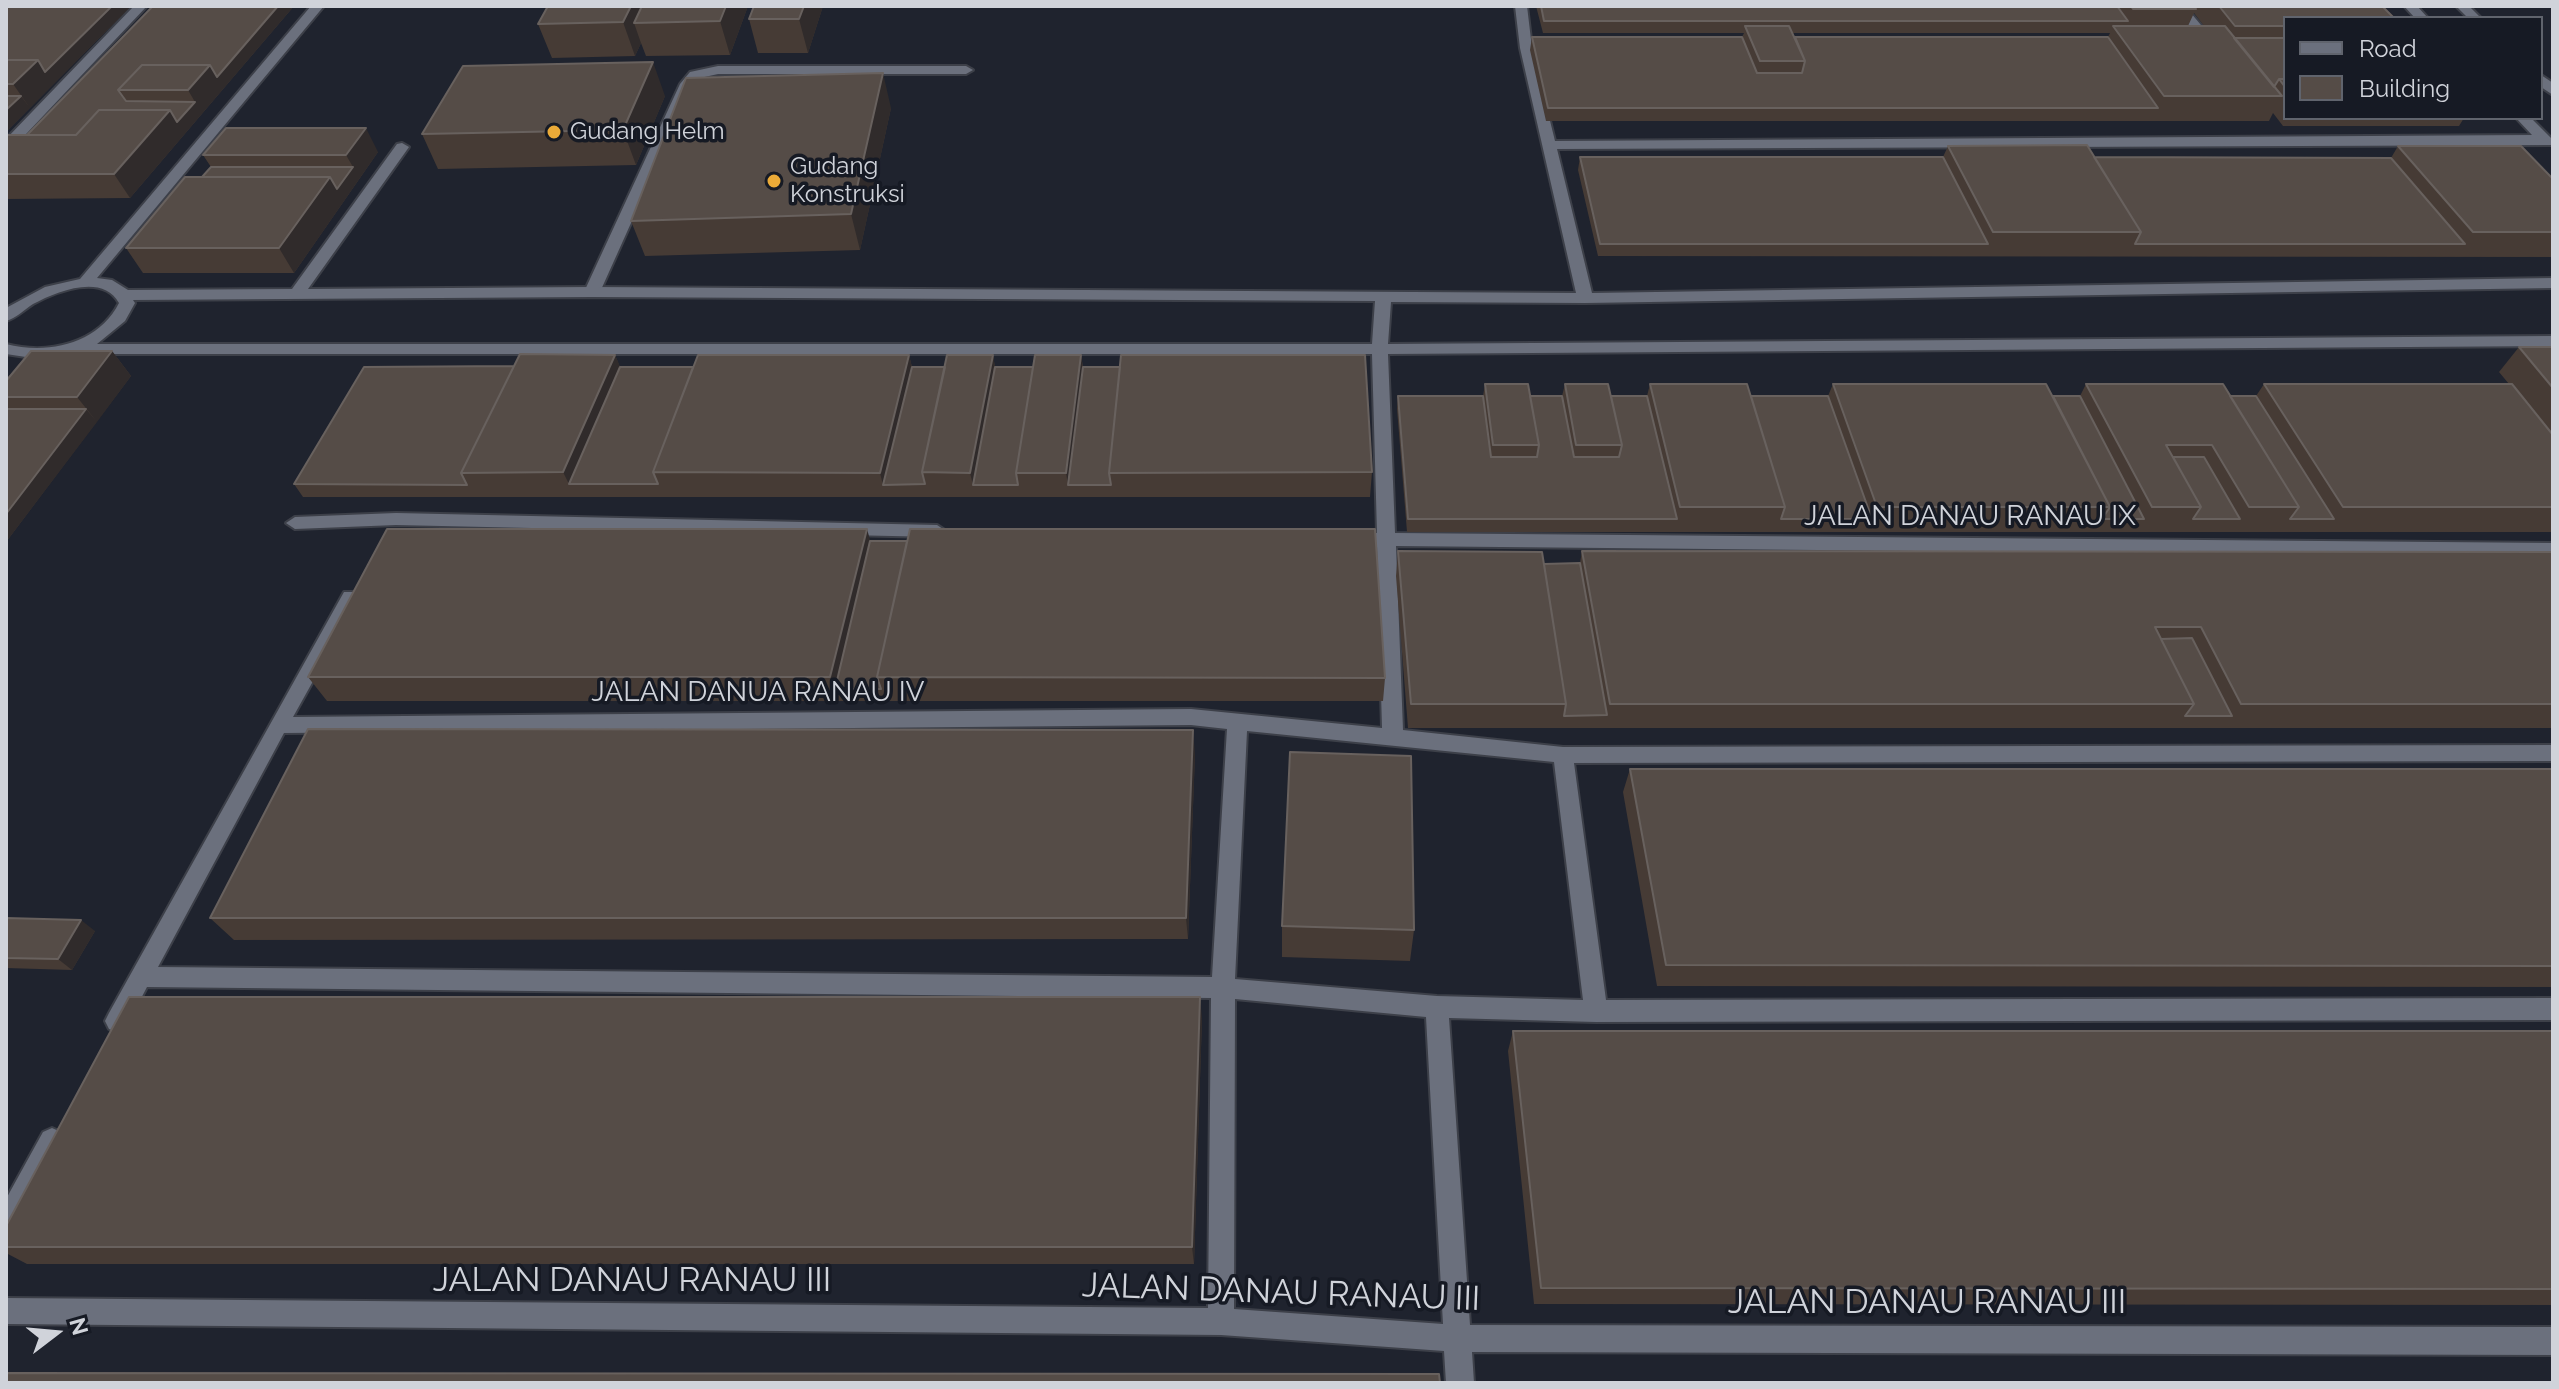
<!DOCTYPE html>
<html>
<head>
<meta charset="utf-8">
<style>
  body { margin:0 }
  #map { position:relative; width:2559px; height:1389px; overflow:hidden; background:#1f232e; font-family:Raleway,sans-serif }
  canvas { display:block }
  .frame { position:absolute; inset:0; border:8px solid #d0d3da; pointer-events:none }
  .legend { position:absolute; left:2283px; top:16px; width:260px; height:104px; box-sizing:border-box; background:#161a24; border:2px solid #60646d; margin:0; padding:10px 14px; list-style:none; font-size:24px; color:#d0d3da }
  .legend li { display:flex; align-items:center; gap:16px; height:40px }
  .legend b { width:40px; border:2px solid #60646d }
  .north { position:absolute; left:16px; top:1293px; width:80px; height:80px; -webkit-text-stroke:6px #161a24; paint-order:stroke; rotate:74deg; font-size:22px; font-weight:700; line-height:32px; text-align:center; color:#d0d3da }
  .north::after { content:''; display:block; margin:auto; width:28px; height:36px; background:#d0d3da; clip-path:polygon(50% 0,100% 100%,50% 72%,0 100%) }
</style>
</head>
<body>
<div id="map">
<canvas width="2559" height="1389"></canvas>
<div class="frame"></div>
<ul class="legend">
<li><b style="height:10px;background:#6b707d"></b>Road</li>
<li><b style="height:22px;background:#554c47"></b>Building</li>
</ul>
<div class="north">N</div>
</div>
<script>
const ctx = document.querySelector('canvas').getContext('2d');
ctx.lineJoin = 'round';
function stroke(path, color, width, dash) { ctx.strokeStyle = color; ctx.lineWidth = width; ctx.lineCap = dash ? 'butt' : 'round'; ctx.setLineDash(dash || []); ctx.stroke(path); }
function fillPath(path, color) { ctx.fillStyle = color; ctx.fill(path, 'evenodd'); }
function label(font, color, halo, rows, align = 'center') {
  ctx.font = font + ' Raleway,sans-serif'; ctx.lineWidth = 7; ctx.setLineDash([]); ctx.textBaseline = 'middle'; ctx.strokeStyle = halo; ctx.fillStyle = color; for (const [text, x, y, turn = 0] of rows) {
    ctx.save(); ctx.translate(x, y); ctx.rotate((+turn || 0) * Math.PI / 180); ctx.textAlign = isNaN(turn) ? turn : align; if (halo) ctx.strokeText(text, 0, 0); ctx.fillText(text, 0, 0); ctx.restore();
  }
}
const lane = new Path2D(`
  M718,66h248l7,4 -7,4h-248l-18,4 -7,7 -93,207 -2,3h-12l-2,-3 96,-208 10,-12z`);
const street = new Path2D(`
  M134,6h13l-136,144 -5,1v-12z
  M311,6h13l-227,272 15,2 16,10 164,-1 105,-145 5,-1 7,4 -101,142 284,-2 984,6 -56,-245 -5,-42h12l5,42 23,93 977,-6 -16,-17h15l21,21v6l-995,4 35,144 961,-15v10l-968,15 -194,-1 -3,42 1165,-8v10l-1165,8 7,179 1158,10v14l-1157,-11 7,184 160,17 990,-2v16l-979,2 32,237 947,-2v22l-957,2 -147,-4 21,307 1083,2v28l-1081,-3 2,31h-28l-2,-32 -223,-16 -1215,-11v-26l1202,10 3,-310 -1064,-11 -22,42 -8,3 -8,-3 -4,-8 4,-8 235,-421h14l2,5 -67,120 898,-8 191,19 -5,-182h-28l-9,-7 9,-7 28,1 -5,-179h-1302l-31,5 -33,-5v-10c42,11 92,0 113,-41 -16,-30 -62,-12 -86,1 -9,6 -17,14 -27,17v-13l39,-21 35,-8zM592,297l783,4 -3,43h-1275l28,-23 10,-18 -2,-3zM1191,725l36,4 -15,248 -1054,-10 126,-234zM1247,731l307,31 29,238 -146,-4 -202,-17zM1235,999l191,18 17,307 -209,-15z
  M2172,6h13l31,37v6h-10z
  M2404,6h13l11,12h-13z
  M2456,6h13l12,12h-13z
  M2541,75l12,8v12l-12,-8z
  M396,513l541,12 9,6 -9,6 -541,-12 -101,4 -9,-6 9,-6z
  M52,1128l9,4 3,8 -49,94 -9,4v-39l37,-67z`);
stroke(lane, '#3d4049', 4);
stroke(street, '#3d4049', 4);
fillPath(lane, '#6b707d');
fillPath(street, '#6b707d');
fillPath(new Path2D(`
  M6,6h125l-125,126z
  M153,6h141l-164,192 -124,1v-63l21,-1z
  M548,6h200l-18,49 -84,1 -5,-13 -6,13 -83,2 -14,-34z
  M823,6l-15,47h-50l-9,-34z
  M1536,6h846l-97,12v100h179l-5,8h-176l-10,-13 -4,8h-723l-16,-71 2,-13h210l2,-4h-201zM2194,13l10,13h-16zM1793,33h317l-2,4h-313z
  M665,96l-29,69 -198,4 -16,-35z
  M891,108l-31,142 -215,6 -14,-35z
  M1948,146l146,11 297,1 7,-12 155,33v78l-955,-1 -20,-86 2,-13h363z
  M378,152l-84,121h-151l-17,-25 76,-71 9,-10 -8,-12z
  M2519,347h34v185h-1146l-10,-123 1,-13h85l2,-12 45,12h32l3,-12 46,12h36l3,-12 101,12h77l5,-12 220,12h27l6,-12 144,12h26l8,-12h245l-10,-12z
  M112,351l19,25 -125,166v-161z
  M615,355l5,12h73l216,-12 3,12h33l48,-12 2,12h38l48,-12 2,12 289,105 -2,25h-1067l-9,-13 220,-118z
  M870,541l515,137 -2,23h-1056l-19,-24z
  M1398,551l146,13 36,-1 2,-12 971,1v176h-1145l-12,-152z
  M1195,754l-7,185 -954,1 -24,-22z
  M1630,769h923v218l-896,-1 -34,-194z
  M6,918l89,13 -23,39 -66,-2z
  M1282,926l132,4 -4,31 -128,-4z
  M1202,1018l-8,246h-1167l-21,-11v-27z
  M1513,1031h1040v274l-1019,-1 -26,-253z`), '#463b35');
fillPath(new Path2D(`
  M112,6h19l-101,102 -17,-24 25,-24z
  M278,6h16l-164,192 -16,-24 56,-64 25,-8 -7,-12 22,-25z
  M631,6h27l-24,17 7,20 -6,13 -12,-34z
  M726,6h22l-18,49 -10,-34z
  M804,6h19l-15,47 -9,-34z
  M653,62l12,34 -29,69 -13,-35z
  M883,73l8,35 -31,142 -9,-36z
  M21,96l9,12 -24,24v-22z
  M366,128l12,24 -84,121 -15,-25 51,-71 23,-10 -7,-12z
  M112,351l19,25 -34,46 -20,-25z
  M615,355l11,25 -57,104 -6,-12z
  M909,355l6,25 -32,105 -3,-12z
  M993,355l4,25 -24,105 -3,-12z
  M1081,355l3,25 -16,105 -2,-12z
  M86,409l11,13 -91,120v-28z
  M867,529l7,25 -39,135 -5,-12z
  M1193,730l2,24 -7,185 -2,-21z
  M81,920l14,11 -23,39 -14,-11z
  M1200,997l2,21 -8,246 -2,-17z`), '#302b2b');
const building = new Path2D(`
  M6,6h106l-67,66 -7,-12h-32z
  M153,6h125l-61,71 -7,-12h-68l-24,25 8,11 69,1 -18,20 -7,-12h-71l-23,25h-49z
  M548,6h83l-8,16 -85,2z
  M642,6h84l-6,15 -86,2z
  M754,6h50l-5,13h-50z
  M1541,6h576l11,15h-584z
  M2131,6h62l3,3h-63z
  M2219,6h163l12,12h-109v8h-50z
  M1745,26h44l16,35h-45z
  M2113,26h112l57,70h-118z
  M1532,37h210l15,36h45l3,-12 -10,-24h313l50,71h-610z
  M2234,38h51v41h-6l-5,8z
  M6,60h32l-25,24h-7z
  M653,62l-30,68 -201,4 41,-68z
  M142,65h68l-22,25h-70z
  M883,73l-32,141 -220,7 55,-143z
  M2279,79h6v8z
  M6,96h15l-15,14z
  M99,110h71l-56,64h-108v-38l1,-1h69z
  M226,128h140l-20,27h-143z
  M2087,145l54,87h-148l-45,-86z
  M2398,146h123l32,33v53h-80z
  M1580,157h363l45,87h-388z
  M2094,157l297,1 74,86h-330l6,-12z
  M211,167h142l-16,22 -7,-12h-128z
  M185,177h145l-51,71h-153z
  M2519,347h34v41z
  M31,351h81l-35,46h-71v-16z
  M520,354l95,1 -52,117 -102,1z
  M698,355h211l-29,118 -227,-1z
  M947,355h46l-23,118 -48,-1z
  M1035,355h46l-15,118h-50z
  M1121,355h244l7,117 -263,1z
  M514,366l-53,107 6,12 -173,-1 70,-117z
  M620,367h73l-40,105 5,12h-89z
  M912,367h33l-23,105 3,12 -42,1z
  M995,367h38l-17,106 2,12h-45z
  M1083,367h37l-11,106 2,12h-43z
  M1485,384h43l11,61h-46z
  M1565,384h43l14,61h-46z
  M1650,384h97l38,123h-105z
  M1833,384h213l64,123h-233z
  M2086,384h137l76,123h-50l-37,-62h-46l35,62h-49z
  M2264,384h248l41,51v72h-210z
  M1398,396h85l8,61h46l2,-12 -9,-49h32l12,61h45l3,-12 -11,-49h36l30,123h-269z
  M1751,396h77l44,123h-91l4,-12z
  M2053,396h27l64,123h-42l8,-12z
  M2230,396h26l78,123h-44l9,-12z
  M6,409h80l-80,105z
  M2173,457h31l36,62h-47l8,-12z
  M387,529h480l-37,148h-522z
  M910,529h465l10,149 -508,-1z
  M870,541h37l-30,136 4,12h-46z
  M1398,551l144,1 24,152h-155z
  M1582,551l971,1v152h-312l-40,-77h-46l39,77h-584z
  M1580,563l27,152 -43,1 2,-12 -22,-140z
  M2192,638l40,78h-47l9,-12 -33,-65z
  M308,729l885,1 -7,188h-976z
  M1290,752l121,4 3,174 -132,-4z
  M1630,769h923v197l-887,-1z
  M6,918l75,2 -23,39 -52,-1z
  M129,997h1071l-8,250h-1186v-21z
  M1513,1031h1040v258l-1012,-1z
  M6,1373l1433,1 1,9h-1434z`);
fillPath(building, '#554c47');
stroke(building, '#68615e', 2);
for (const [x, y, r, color] of [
  [554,132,8,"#eaaa38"],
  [774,181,8,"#eaaa38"]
]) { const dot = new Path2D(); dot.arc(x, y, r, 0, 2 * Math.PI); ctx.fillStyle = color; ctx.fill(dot); stroke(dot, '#161a24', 3); }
label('24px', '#d0d3da', '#161a24', [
  ["Gudang Helm",570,132],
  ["Gudang",790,167],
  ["Konstruksi",790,195]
], 'left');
label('28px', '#d0d3da', '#161a24', [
  ["JALAN DANAU RANAU IX",1970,517],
  ["JALAN DANUA RANAU IV",758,693]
]);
label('34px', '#d0d3da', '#161a24', [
  ["JALAN DANAU RANAU III",632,1281],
  ["JALAN DANAU RANAU III",1281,1293,2],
  ["JALAN DANAU RANAU III",1927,1303]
]);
</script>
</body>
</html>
